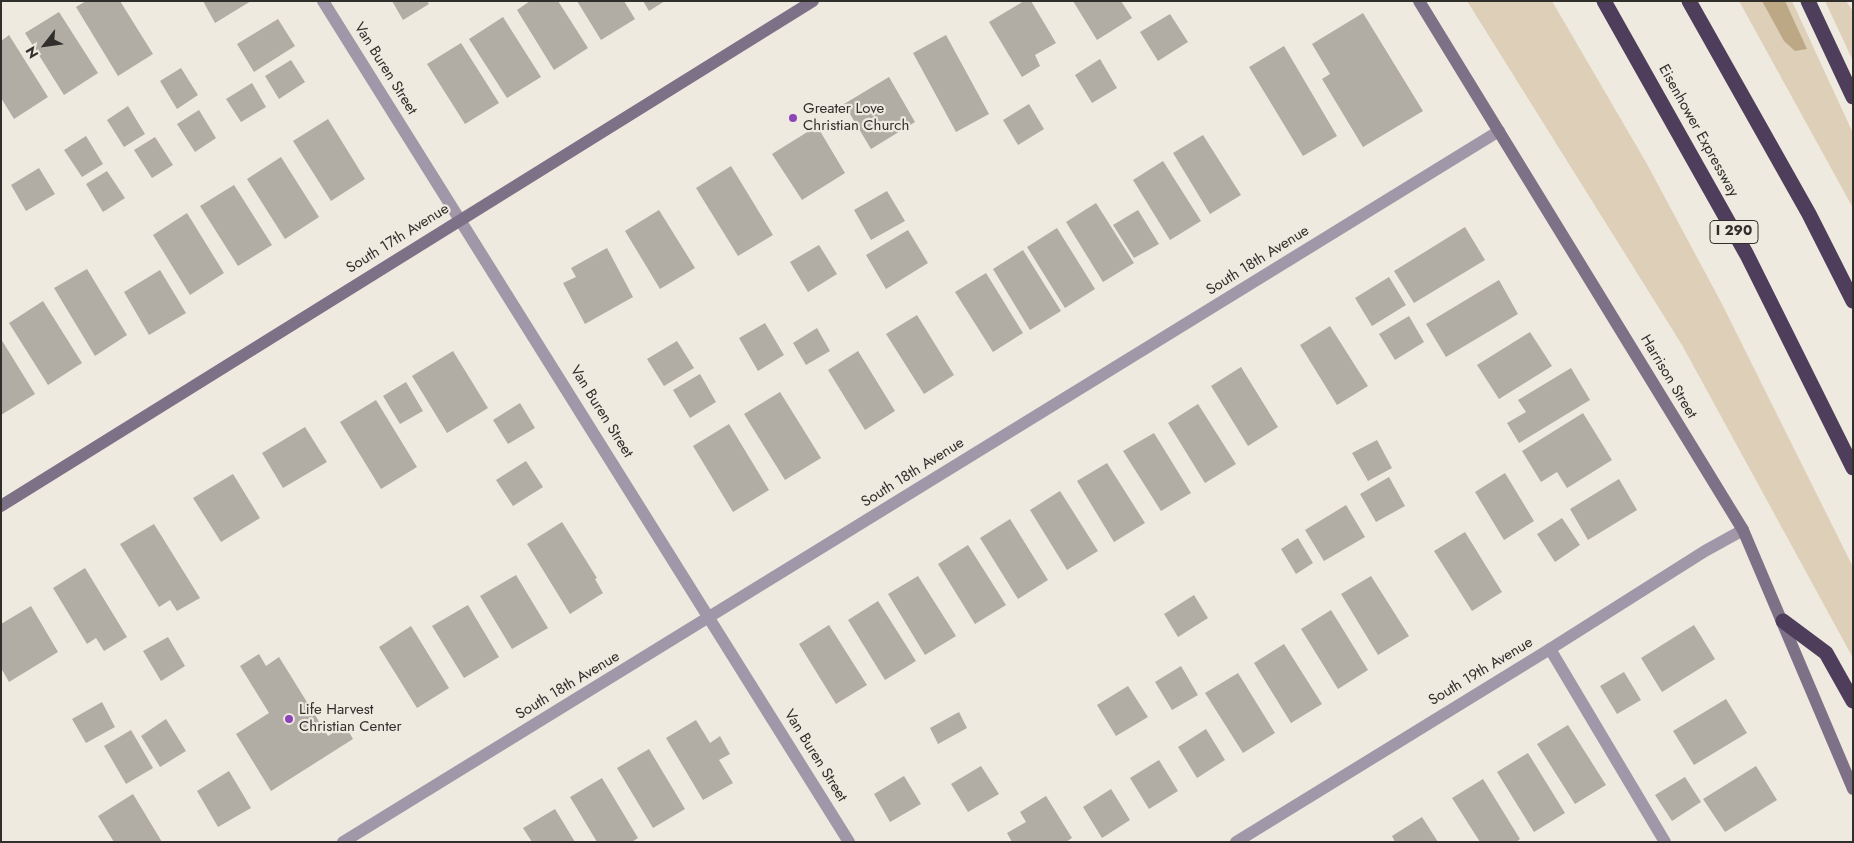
<!DOCTYPE html>
<html>
<head>
<meta charset="utf-8">
<style>
  body { margin:0 }
  #map { position:relative; width:1854px; height:843px; overflow:hidden; background:#efeae0; font-family:Jost,sans-serif }
  canvas { display:block }
  .frame { position:absolute; inset:0; border:2px solid #312f2c; pointer-events:none }
  .north { position:absolute; left:20px; top:20px; width:50px; height:50px; -webkit-text-stroke:4px #efeae0; paint-order:stroke; rotate:240deg; font-size:14px; font-weight:700; line-height:20px; text-align:center; color:#312f2c }
  .north::after { content:''; display:block; margin:auto; width:18px; height:22px; background:#312f2c; clip-path:polygon(50% 0,100% 100%,50% 72%,0 100%) }
</style>
</head>
<body>
<div id="map">
<canvas width="1854" height="843"></canvas>
<div class="frame"></div>
<div class="north">N</div>
</div>
<script>
const ctx = document.querySelector('canvas').getContext('2d');
ctx.lineJoin = 'round';
function fillPath(path, color) { ctx.fillStyle = color; ctx.fill(path, 'evenodd'); }
function stroke(path, color, width, dash) { ctx.strokeStyle = color; ctx.lineWidth = width; ctx.lineCap = dash ? 'butt' : 'round'; ctx.setLineDash(dash || []); ctx.stroke(path); }
function label(font, color, halo, rows, align = 'center') {
  ctx.font = font + ' Jost,sans-serif'; ctx.lineWidth = 4.5; ctx.setLineDash([]); ctx.textBaseline = 'middle'; ctx.strokeStyle = halo; ctx.fillStyle = color; for (const [text, x, y, turn = 0] of rows) {
    ctx.save(); ctx.translate(x, y); ctx.rotate((+turn || 0) * Math.PI / 180); ctx.textAlign = isNaN(turn) ? turn : align; if (halo) ctx.strokeText(text, 0, 0); ctx.fillText(text, 0, 0); ctx.restore();
  }
}
fillPath(new Path2D(`
  M1467,1h85l95,163 75,140 131,263v91l-171,-313z
  M1739,1h53l61,132v75z
  M1825,1h21l7,10v50z`), '#ded0b8');
fillPath(new Path2D(`
  M1762,1h23l22,48 -12,2 -11,-10z`), '#bca885');
fillPath(new Path2D(`
  M86,1h34l33,53 -35,22 -42,-69z
  M203,1h48l-36,22z
  M392,1h35l2,3 -26,16z
  M530,1h28l30,47 -34,22 -37,-60z
  M577,1h47l11,18 -34,21z
  M643,1h22l-16,10z
  M1024,1h7l25,42 -21,12 5,11 -18,11 -33,-55z
  M1073,1h48l11,17 -35,22z
  M59,12l39,61 -34,22 -39,-62z
  M1363,13l60,98 -60,36 -41,-68 8,-5 -18,-30z
  M1170,14l18,28 -30,19 -18,-29z
  M503,17l38,60 -34,21 -38,-59z
  M278,19l17,27 -41,26 -17,-28z
  M9,35l39,62 -34,22 -13,-21v-57z
  M946,35l43,79 -33,18 -43,-79z
  M461,43l38,60 -34,21 -38,-60z
  M1284,46l53,90 -34,20 -54,-89z
  M1100,59l17,29 -25,15 -17,-28z
  M291,60l14,22 -26,17 -14,-23z
  M181,68l17,27 -21,14 -17,-28z
  M889,77l26,45 -44,27 -27,-45z
  M252,83l14,24 -25,15 -15,-23z
  M1029,104l15,25 -26,16 -15,-25z
  M128,106l17,28 -21,13 -17,-27z
  M199,110l17,28 -21,14 -18,-28z
  M328,119l37,60 -34,22 -38,-60z
  M817,126l28,47 -43,27 -30,-46z
  M1203,135l38,60 -31,19 -37,-61z
  M86,136l17,28 -21,13 -18,-27z
  M155,137l18,28 -21,13 -18,-28z
  M281,157l38,60 -34,22 -38,-60z
  M1163,161l38,60 -31,19 -37,-60z
  M731,166l42,69 -35,21 -42,-68z
  M39,168l16,26 -29,17 -15,-26z
  M107,171l18,27 -22,14 -17,-28z
  M234,185l38,60 -34,21 -38,-60z
  M887,191l18,30 -34,19 -17,-30z
  M1096,203l38,60 -31,19 -37,-60z
  M659,210l36,58 -35,21 -35,-58z
  M1138,210l21,34 -25,14 -21,-33z
  M187,213l37,60 -34,22 -37,-60z
  M1465,227l20,33 -71,43 -20,-32z
  M1057,228l38,61 -30,19 -38,-61z
  M908,230l20,33 -42,26 -20,-34z
  M819,245l18,29 -29,18 -18,-30z
  M607,248l26,49 -48,27 -22,-41 13,-6 -5,-9z
  M1023,250l38,61 -31,19 -37,-61z
  M87,269l40,66 -32,21 -41,-68z
  M160,270l26,43 -37,22 -25,-43z
  M986,273l37,60 -30,19 -38,-60z
  M1389,277l17,28 -34,21 -17,-28z
  M1499,280l19,34 -72,43 -20,-33z
  M43,301l39,62 -34,22 -39,-62z
  M917,315l37,60 -30,19 -38,-60z
  M1409,316l15,26 -29,18 -16,-26z
  M765,323l19,32 -26,16 -19,-33z
  M1330,326l38,60 -31,19 -37,-60z
  M817,328l13,23 -24,14 -13,-22z
  M1530,332l22,34 -53,33 -22,-34z
  M1,339l34,55 -34,21z
  M677,341l17,27 -30,18 -17,-27z
  M453,351l35,57 -41,25 -35,-57z
  M858,351l37,60 -30,19 -37,-60z
  M1241,367l37,60 -30,19 -37,-60z
  M1571,368l19,32 -71,43 -12,-20 19,-11 -8,-12z
  M700,374l16,28 -26,16 -17,-28z
  M406,382l17,29 -23,13 -17,-28z
  M780,392l41,66 -36,22 -41,-66z
  M376,400l41,67 -36,22 -41,-67z
  M520,403l15,25 -27,16 -15,-24z
  M1198,404l38,60 -31,19 -37,-60z
  M1583,413l29,47 -45,28 -10,-16 -16,10 -19,-31z
  M729,424l40,66 -36,22 -40,-66z
  M305,427l22,35 -44,26 -21,-35z
  M1154,433l37,60 -30,18 -38,-60z
  M1377,440l15,28 -24,13 -16,-28z
  M526,461l17,26 -30,19 -17,-26z
  M1107,463l38,60 -31,19 -37,-61z
  M1505,473l29,48 -30,19 -29,-48z
  M233,474l27,44 -39,24 -28,-44z
  M1389,477l16,29 -29,16 -16,-28z
  M1619,479l18,31 -49,30 -18,-31z
  M1060,491l38,60 -31,19 -37,-60z
  M1346,505l19,32 -41,24 -19,-31z
  M1562,518l18,27 -25,17 -18,-28z
  M1010,519l38,61 -30,19 -38,-61z
  M562,522l35,56 -2,1 8,14 -33,21 -43,-70z
  M154,524l46,74 -23,13 -7,-11 -11,7 -39,-63z
  M1465,532l37,60 -30,19 -38,-60z
  M1298,538l15,25 -17,11 -15,-25z
  M968,545l38,60 -31,19 -37,-60z
  M85,568l42,69 -23,14 -8,-13 -9,6 -34,-56z
  M516,575l32,53 -36,21 -32,-53z
  M918,576l38,60 -31,19 -37,-61z
  M1371,576l38,60 -31,19 -37,-61z
  M1194,595l14,23 -30,19 -14,-23z
  M878,601l38,60 -31,19 -37,-60z
  M468,605l31,52 -35,21 -32,-52z
  M31,606l27,46 -49,30 -8,-14v-44z
  M1331,610l37,60 -30,19 -37,-60z
  M829,625l38,60 -31,19 -37,-60z
  M1694,625l21,34 -53,33 -21,-34z
  M411,626l38,62 -32,20 -38,-61z
  M168,637l17,29 -24,15 -18,-30z
  M1284,644l38,60 -31,19 -37,-60z
  M259,654l7,12 13,-9 49,79 17,-11 8,14 -82,52 -35,-57 33,-21 -29,-47z
  M1181,666l17,29 -26,15 -17,-28z
  M1624,672l17,28 -24,14 -17,-28z
  M1238,673l37,60 -32,20 -38,-60z
  M1128,686l20,31 -32,19 -19,-31z
  M1726,699l21,34 -53,32 -21,-34z
  M102,702l13,25 -29,16 -14,-24z
  M959,712l8,16 -29,16 -8,-16z
  M166,719l20,32 -26,16 -19,-31z
  M696,720l14,23 10,-7 10,18 -11,6 14,23 -30,17 -37,-62z
  M1568,725l38,60 -31,19 -38,-60z
  M1206,729l19,31 -28,18 -19,-31z
  M131,730l22,38 -27,16 -22,-38z
  M649,749l36,60 -32,19 -36,-60z
  M1528,753l37,60 -31,19 -37,-60z
  M1159,760l19,31 -29,18 -19,-31z
  M981,766l18,28 -31,18 -17,-28z
  M1756,766l21,34 -52,32 -22,-33z
  M229,771l22,37 -33,19 -21,-36z
  M904,776l17,28 -31,18 -16,-28z
  M1685,777l16,25 -29,19 -17,-26z
  M602,778l36,60 -6,4h-35l-27,-45z
  M1483,779l37,60 -4,3h-36l-28,-44z
  M1111,789l19,31 -28,18 -19,-31z
  M133,794l29,48h-48l-16,-26z
  M1046,796l26,42 -6,4h-54l-5,-9 19,-11 -6,-10z
  M555,809l20,33h-43l-9,-14z
  M1422,817l16,25h-43l-3,-6z`), '#b1aca4');
stroke(new Path2D(`
  M1550,649l115,193`), '#a098a8', 12);
stroke(new Path2D(`
  M323,1l526,841
  M343,842l1156,-711
  M1236,842l314,-193 155,-98 38,-21`), '#a098a8', 12);
stroke(new Path2D(`
  M1419,1l324,529 110,259
  M1,506l812,-505`), '#7d7187', 12);
stroke(new Path2D(`
  M1604,1l143,254 106,213
  M1689,1l120,213 44,87
  M1808,1l45,96
  M1783,621l43,32 27,48`), '#4e3e5c', 15);
for (const [x, y, r, color] of [
  [793,118,5,"#8b45b9"],
  [289,719,5,"#8b45b9"]
]) { const dot = new Path2D(); dot.arc(x, y, r, 0, 2 * Math.PI); ctx.fillStyle = color; ctx.fill(dot); stroke(dot, '#efeae0', 2); }
for (const [x, y, w] of [
  [1734,232,48]
]) { const box = new Path2D(); box.roundRect(x - w / 2, y - 11.5, w, 23, 4); ctx.fillStyle = '#efeae0'; ctx.fill(box); stroke(box, '#312f2c', 1); }
label('bold 14px', '#312f2c', null, [
  ["I 290",1734,232]
]);
label('15px', '#312f2c', '#efeae0', [
  ["Van Buren Street",385,69,58],
  ["Eisenhower Expressway",1698,131,61],
  ["South 17th Avenue",398,239,-32],
  ["South 18th Avenue",1258,261,-32],
  ["Harrison Street",1668,377,59],
  ["Van Buren Street",601,412,58],
  ["South 18th Avenue",913,473,-32],
  ["South 19th Avenue",1481,672,-31],
  ["South 18th Avenue",568,686,-31],
  ["Van Buren Street",815,756,58]
]);
label('15px', '#312f2c', '#efeae0', [
  ["Greater Love",803,109],
  ["Christian Church",803,126],
  ["Life Harvest",299,710],
  ["Christian Center",299,727]
], 'left');
</script>
</body>
</html>
